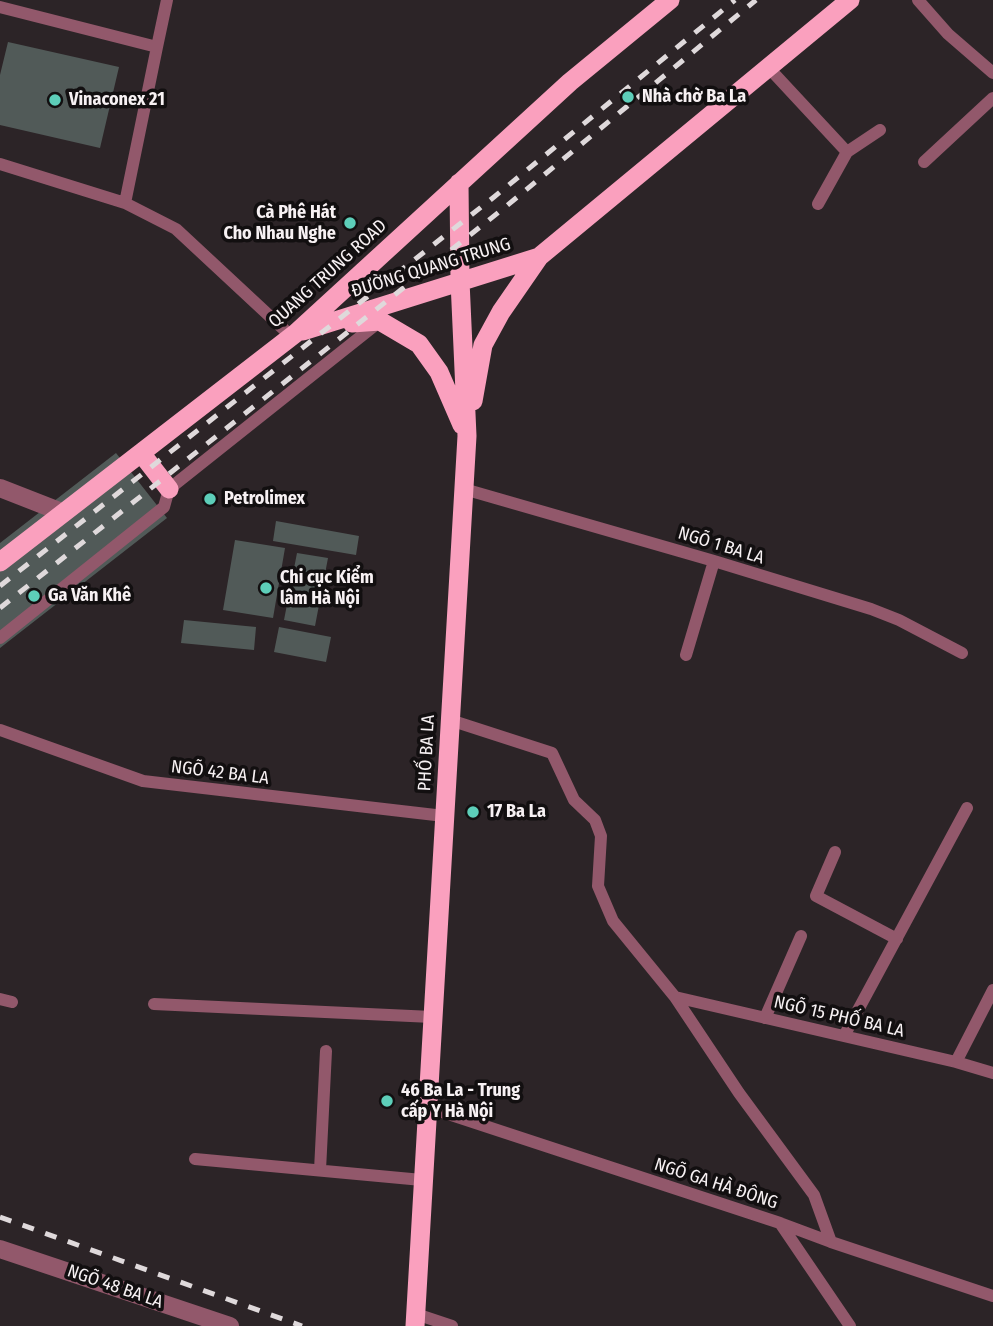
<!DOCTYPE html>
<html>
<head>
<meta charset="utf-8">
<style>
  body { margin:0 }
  canvas { display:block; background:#2c2427 }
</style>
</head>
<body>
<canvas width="993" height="1326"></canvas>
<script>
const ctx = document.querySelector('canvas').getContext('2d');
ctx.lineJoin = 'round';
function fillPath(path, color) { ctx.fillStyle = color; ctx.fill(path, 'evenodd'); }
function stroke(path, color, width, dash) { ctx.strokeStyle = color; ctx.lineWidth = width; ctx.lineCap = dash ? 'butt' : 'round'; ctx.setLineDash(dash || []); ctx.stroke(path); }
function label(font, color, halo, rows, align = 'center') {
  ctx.font = font + ' "Fira Sans Condensed",sans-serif'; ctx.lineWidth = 7; ctx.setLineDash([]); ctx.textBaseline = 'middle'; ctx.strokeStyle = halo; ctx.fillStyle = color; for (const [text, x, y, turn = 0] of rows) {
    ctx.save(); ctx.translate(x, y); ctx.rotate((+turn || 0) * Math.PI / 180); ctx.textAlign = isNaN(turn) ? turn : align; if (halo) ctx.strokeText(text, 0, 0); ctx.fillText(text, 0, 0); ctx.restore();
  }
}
fillPath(new Path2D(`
  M8,42l111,25 -19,81 -100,-23v-50z
  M116,453l51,65 -167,130v-105z
  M276,521l83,15 -3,19 -83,-14z
  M235,540l50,8 -12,70 -50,-8z
  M297,553l31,5 -13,68 -31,-6z
  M184,620l72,7 -2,23 -73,-7z
  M279,627l52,10 -5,25 -52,-10z`), '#515a58');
stroke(new Path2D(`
  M918,0l30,34 45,39
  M0,7l157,40 -32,156
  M157,47l10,-47
  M768,67l79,85 -29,52
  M847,152l33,-22
  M924,162l69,-64
  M0,164l125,39 51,26 115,107
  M464,489l250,72 157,48 28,11 63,33
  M0,638l164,-131 5,-18 210,-167
  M686,655l28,-94
  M450,720l102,33 22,47 21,20 6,16 -3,50 15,35 62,76 64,96 75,102 17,47
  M0,730l143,51 301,35
  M835,852l-19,44 81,43
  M675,997l281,65 37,11
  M0,999l12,3
  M154,1004l278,13
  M765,1018l36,-82
  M844,1036l123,-228
  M956,1062l37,-72
  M427,1107l353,116 51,19 162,54
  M195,1159l227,21
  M320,1170l6,-119
  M780,1223l70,103
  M416,1314l36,12`), '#92586b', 12);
stroke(new Path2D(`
  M0,1249l230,77`), '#92586b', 18);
stroke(new Path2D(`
  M0,488l64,25`), '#92586b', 18);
stroke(new Path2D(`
  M352,323l28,-2 39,23 20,28 23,53
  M303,331l236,-74 311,-257
  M473,401l10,-56 18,-33 38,-55
  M141,453l28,36
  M0,562l296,-229 274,-251 100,-82
  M415,1326l52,-890 -7,-155 -1,-98`), '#faa0be', 19);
stroke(new Path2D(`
  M0,586l494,-389 241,-197
  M0,608l504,-400 252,-208
  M0,1217l302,109`), '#dfd9db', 5, [12, 12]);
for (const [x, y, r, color] of [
  [628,97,7,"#5dceb9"],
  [55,100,7,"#5dceb9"],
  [350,223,7,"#5dceb9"],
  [210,499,7,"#5dceb9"],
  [266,588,7,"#5dceb9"],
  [34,596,7,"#5dceb9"],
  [473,812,7,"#5dceb9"],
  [387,1101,7,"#5dceb9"]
]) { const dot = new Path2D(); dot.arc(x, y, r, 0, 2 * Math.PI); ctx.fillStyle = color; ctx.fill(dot); stroke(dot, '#120f10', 2.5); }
label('bold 18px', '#f7f1f3', '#120f10', [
  ["Nhà chờ Ba La",642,97],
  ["Vinaconex 21",69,100],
  ["Cà Phê Hát",336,213,"right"],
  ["Cho Nhau Nghe",336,234,"right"],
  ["Petrolimex",224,499],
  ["Chi cục Kiểm",280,578],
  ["lâm Hà Nội",280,599],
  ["Ga Văn Khê",48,596],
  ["17 Ba La",487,812],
  ["46 Ba La - Trung",401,1091],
  ["cấp Y Hà Nội",401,1112]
], 'left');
label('18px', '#f7f1f3', '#120f10', [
  ["ĐƯỜNG QUANG TRUNG",431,268,-17],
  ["QUANG TRUNG ROAD",328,274,-42],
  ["NGÕ 1 BA LA",721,546,17],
  ["PHỐ BA LA",427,753,-87],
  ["NGÕ 42 BA LA",220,773,7],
  ["NGÕ 15 PHỐ BA LA",839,1017,13],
  ["NGÕ GA HÀ ĐÔNG",716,1184,18],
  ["NGÕ 48 BA LA",115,1287,19]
]);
</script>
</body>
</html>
